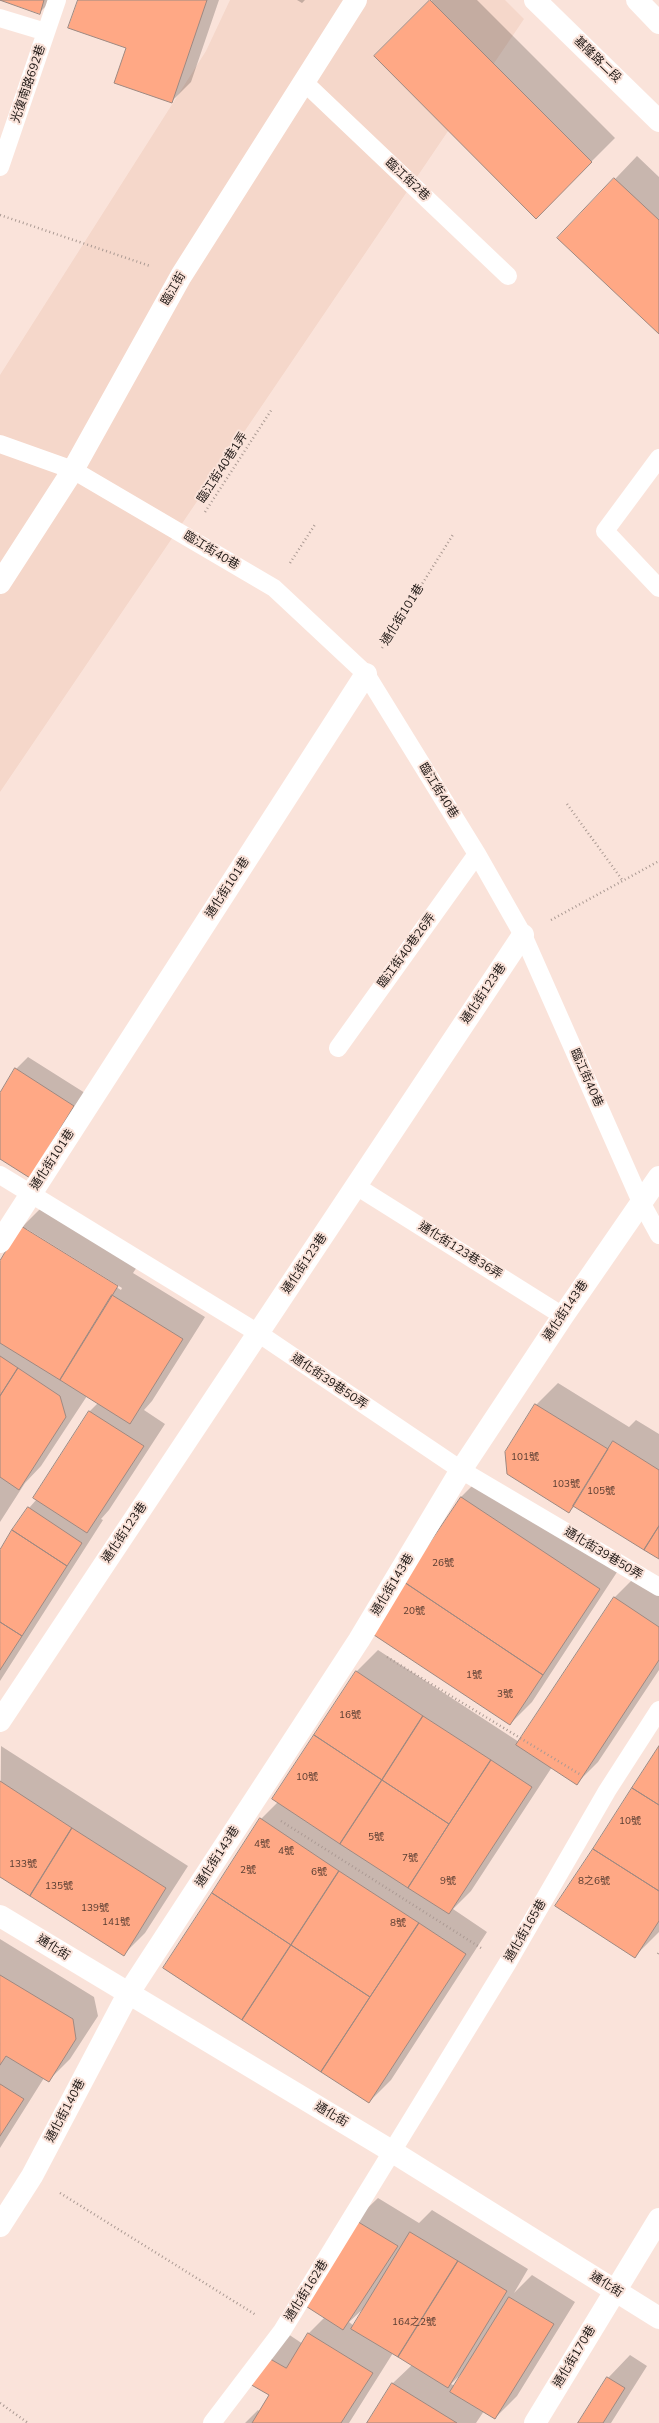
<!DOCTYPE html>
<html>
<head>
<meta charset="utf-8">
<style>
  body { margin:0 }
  canvas { display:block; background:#fae3da }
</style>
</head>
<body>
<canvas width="659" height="2423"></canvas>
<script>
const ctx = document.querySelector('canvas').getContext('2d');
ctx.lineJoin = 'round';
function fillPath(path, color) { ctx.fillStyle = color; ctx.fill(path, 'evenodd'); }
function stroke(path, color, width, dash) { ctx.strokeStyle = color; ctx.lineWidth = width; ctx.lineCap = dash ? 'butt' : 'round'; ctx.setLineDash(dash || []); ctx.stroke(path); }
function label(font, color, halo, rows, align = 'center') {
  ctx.font = font + ' "Nunito Sans","Noto Sans TC",sans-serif'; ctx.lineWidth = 4; ctx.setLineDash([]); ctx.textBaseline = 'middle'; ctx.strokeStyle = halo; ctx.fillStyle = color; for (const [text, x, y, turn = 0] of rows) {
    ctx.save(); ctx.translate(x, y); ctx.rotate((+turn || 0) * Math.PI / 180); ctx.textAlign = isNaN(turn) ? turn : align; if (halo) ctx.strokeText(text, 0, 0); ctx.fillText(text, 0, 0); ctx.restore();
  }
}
fillPath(new Path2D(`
  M230,0h275l19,19 -524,773v-417l206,-324z`), '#f5d7ca');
fillPath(new Path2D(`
  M0,0h52l-13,13z
  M79,0h140l-28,82 -20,20 -44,-55z
  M297,0h8l-3,3z
  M432,0h45l138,138 -79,79 -160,-161z
  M637,156l22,21v156l-100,-95z
  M28,1057l57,36 -43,71 -42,-7v-63l16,-25z
  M44,1205l95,59 -6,9 72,44 -53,84 -8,9 21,14 -56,86 -8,9 2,1 -103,161v-129l29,-44 8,-9 -3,-2 56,-86 8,-8 -11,-7 -46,70 -16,17 -25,39v-259l22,-36zM27,1229l95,59 -1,2 -94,-59z
  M558,1383l71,44 7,-7 23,14v124l-84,-52 -6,5 -33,-106z
  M483,1475l138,91 -89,136 -22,22 -138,-91 89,-136z
  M637,1575l22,15v80l-61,92 -22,22 -24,-17 -81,124 -18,18 34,23 -96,148 -22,22 -205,-135 97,-148 17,-17 78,-130 22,-22 141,92 96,-145z
  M1,1746l187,120 -43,67 -22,22 -123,-79z
  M659,1748v184l-24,24z
  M0,1939l94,58 4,19 -28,43 -22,22 -4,-3 -44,70z
  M378,2198l41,25 13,-13 96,59 -14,24 18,-18 43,27 -58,94 -22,22 -11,-7 -8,12h-107l24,-40 19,-18 -19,-12 -44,70h-104l13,-13 2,2 11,-17 -21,-13 38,-48 15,10 6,-11 16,-16 30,-97zM364,2308l-10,18 -5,-4zM463,2372l-8,14 -4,-2z
  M630,2355l17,11 -36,57h-31l28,-45z`), '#0003');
const building = new Path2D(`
  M0,0h44l-4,14z
  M78,0h129l-35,103 -58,-20 12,-35 -58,-20z
  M430,0l162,162 -56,57 -162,-163z
  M614,178l45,42v114l-102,-96z
  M15,1068l59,38 -44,72 -30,-19v-66z
  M21,1226l97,60 -58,94 -60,-37v-82z
  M112,1295l71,44 -53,85 -70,-44z
  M0,1356l18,12 -18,28z
  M18,1368l42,28 6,21 -47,73 -19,-13v-81z
  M535,1404l73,45 -39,64 -62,-39 -2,-22z
  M89,1411l55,35 -57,87 -54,-35z
  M613,1441l46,29v56l-15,24 -71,-44z
  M461,1497l139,92 -57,86 -139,-93z
  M28,1507l54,36 -15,23 -55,-36z
  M659,1526v33l-15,-9z
  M12,1530l55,36 -45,70 -22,-14v-72z
  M404,1582l139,93 -33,50 -139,-92z
  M614,1597l45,30v33l-82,125 -61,-40z
  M0,1622l22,14 -22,34z
  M356,1671l67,45 -41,64 -68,-45z
  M423,1716l68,44 -42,64 -67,-44z
  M314,1735l68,45 -42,64 -68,-45z
  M659,1746v59l-27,-17z
  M491,1760l41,27 -83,127 -41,-26z
  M382,1780l67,44 -41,64 -68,-44z
  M0,1781l72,47 -42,68 -30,-19z
  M632,1788l27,17v86l-66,-42z
  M260,1818l79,53 -48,74 -79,-52z
  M72,1828l94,60 -42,68 -94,-60z
  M593,1849l66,42v30l-24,37 -80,-52z
  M339,1871l80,52 -49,74 -79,-52z
  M212,1893l79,52 -49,75 -79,-52z
  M419,1923l47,31 -97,149 -48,-31z
  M291,1945l79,52 -49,75 -79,-52z
  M0,1975l73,44 3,20 -27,43 -43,-26 -6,9z
  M0,2084l24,15 -24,37z
  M355,2220l43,26 -55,84 -42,-27z
  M410,2232l48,29 -60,96 -47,-28z
  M458,2261l49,30 -59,97 -50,-31z
  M509,2297l45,27 -59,95 -45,-27z
  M308,2333l65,40 -32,50h-89l17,-28 -21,-12 17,-27 21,12z
  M607,2377l18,11 -22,35h-25z
  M392,2383l65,40h-90z`);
fillPath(building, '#ffa885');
stroke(building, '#9e8981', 1);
stroke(new Path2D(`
  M0,215l150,51
  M205,512l67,-103
  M290,563l26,-40
  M382,648l72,-115
  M567,804l56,77
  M551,920l108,-59
  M387,1657l194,118
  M281,1821l200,127
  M658,1954l1,-2
  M60,2193l196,122
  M0,2403l28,20`), '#ab9a93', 2.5, [1, 3]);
stroke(new Path2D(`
  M0,18l46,14
  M305,83l203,193
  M0,167l57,-167
  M0,444l73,26 201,118 92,86 111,180 46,81 118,267 18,33
  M659,458l-54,73 54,57
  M338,1048l139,-194
  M0,1175l258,158 203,137 198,117
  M356,1186l207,130
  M212,2423l70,-92 225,-367 100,-173 52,-81`), '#fff', 18);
stroke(new Path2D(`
  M0,583l73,-113 108,-194 175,-276`), '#fff', 22);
stroke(new Path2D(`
  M0,1242l366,-568
  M0,1721l523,-786
  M0,2226l32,-50 96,-182 231,-354 102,-170 102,-154 96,-139`), '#fff', 22);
stroke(new Path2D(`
  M0,1916l393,236 266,166
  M535,2423l124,-204`), '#fff', 22);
stroke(new Path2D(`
  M535,0l124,121
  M637,0l22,23`), '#fff', 22);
label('10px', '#573c31', null, [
  ["101號",525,1458],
  ["103號",566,1485],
  ["105號",601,1492],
  ["26號",443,1564],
  ["20號",414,1612],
  ["1號",474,1676],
  ["3號",505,1695],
  ["16號",350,1716],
  ["10號",307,1778],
  ["10號",630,1822],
  ["5號",376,1838],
  ["4號",262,1845],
  ["4號",286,1852],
  ["7號",410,1859],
  ["133號",23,1865],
  ["2號",248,1871],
  ["6號",319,1873],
  ["9號",448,1882],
  ["8之6號",594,1882],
  ["135號",59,1887],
  ["139號",95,1909],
  ["141號",116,1923],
  ["8號",398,1924],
  ["164之2號",414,2323]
]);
label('12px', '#1f1815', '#fae3da', [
  ["基隆路二段",597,60,44],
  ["光復南路692巷",29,84,-71],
  ["臨江街2巷",407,180,43],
  ["臨江街",174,289,-60],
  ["臨江街40巷1弄",223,468,-57],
  ["臨江街40巷",211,551,31],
  ["通化街101巷",403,615,-58],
  ["臨江街40巷",438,791,58],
  ["通化街101巷",228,888,-57],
  ["臨江街40巷26弄",407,951,-54],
  ["通化街123巷",484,994,-56],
  ["臨江街40巷",586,1078,66],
  ["通化街101巷",53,1160,-57],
  ["通化街123巷36弄",460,1251,32],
  ["通化街123巷",305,1264,-56],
  ["通化街143巷",566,1311,-56],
  ["通化街39巷50弄",329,1382,34],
  ["通化街123巷",125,1533,-56],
  ["通化街39巷50弄",603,1554,31],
  ["通化街143巷",393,1585,-59],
  ["通化街143巷",218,1857,-57],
  ["通化街165巷",526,1931,-60],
  ["通化街",53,1948,32],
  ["通化街140巷",66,2111,-62],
  ["通化街",331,2115,31],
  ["通化街",606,2285,32],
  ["通化街162巷",307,2291,-58],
  ["通化街170巷",575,2357,-59]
]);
</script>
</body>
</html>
